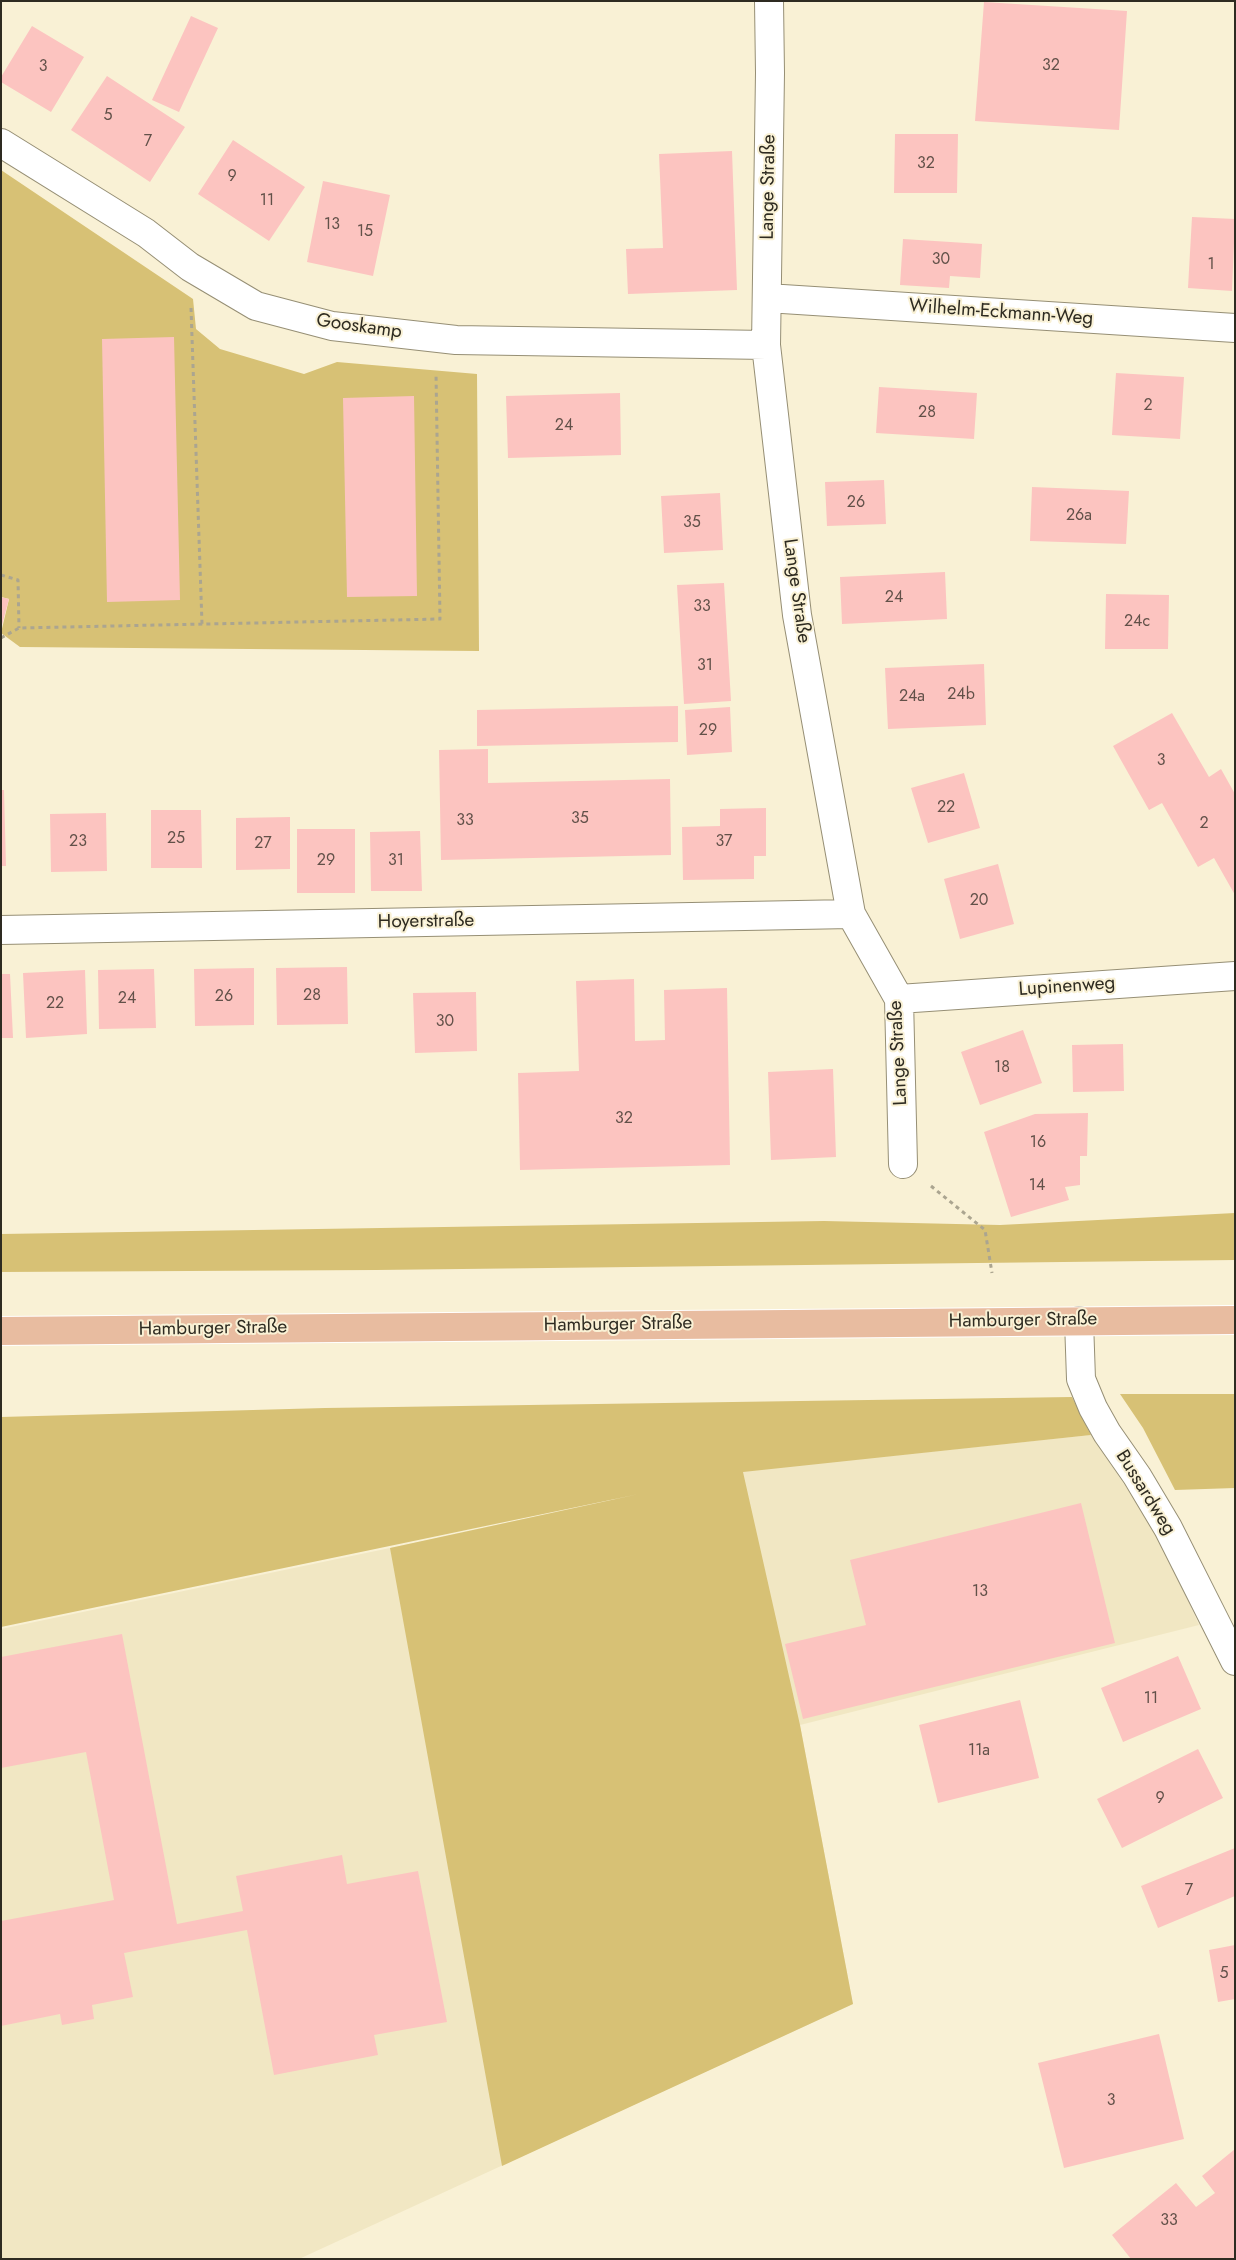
<!DOCTYPE html>
<html>
<head>
<meta charset="utf-8">
<style>
  body { margin:0 }
  #map { position:relative; width:1236px; height:2260px; overflow:hidden; background:#f9f1d5; font-family:Jost,sans-serif }
  canvas { display:block }
  .frame { position:absolute; inset:0; border:2px solid #2e2b21; pointer-events:none }
</style>
</head>
<body>
<div id="map">
<canvas width="1236" height="2260"></canvas>
<div class="frame"></div>
</div>
<script>
const ctx = document.querySelector('canvas').getContext('2d');
ctx.lineJoin = 'round';
function fillPath(path, color) { ctx.fillStyle = color; ctx.fill(path, 'evenodd'); }
function stroke(path, color, width, dash) { ctx.strokeStyle = color; ctx.lineWidth = width; ctx.lineCap = dash ? 'butt' : 'round'; ctx.setLineDash(dash || []); ctx.stroke(path); }
function label(font, color, halo, rows, align = 'center') {
  ctx.font = font + ' Jost,sans-serif'; ctx.lineWidth = 4; ctx.setLineDash([]); ctx.textBaseline = 'middle'; ctx.strokeStyle = halo; ctx.fillStyle = color; for (const [text, x, y, turn = 0] of rows) {
    ctx.save(); ctx.translate(x, y); ctx.rotate((+turn || 0) * Math.PI / 180); ctx.textAlign = isNaN(turn) ? turn : align; if (halo) ctx.strokeText(text, 0, 0); ctx.fillText(text, 0, 0); ctx.restore();
  }
}
fillPath(new Path2D(`
  M1091,1435l66,98 42,92 -399,100 53,279 -554,255h-298v-630l389,-81 353,-77z`), '#f1e7c3');
fillPath(new Path2D(`
  M1,170l192,129 3,30 24,20 84,25 33,-12 140,12 2,277 -459,-4 -19,-14 8,-34 -8,-2z
  M1235,1213v47l-859,10 -375,2v-38l823,-13 176,4z
  M1120,1394h115v94l-60,2 -32,-62z
  M1072,1397l19,38 -348,37 57,253 53,279 -351,162 -112,-618 249,-54 -638,133v-210l324,-9z`), '#d7c175');
fillPath(new Path2D(`
  M984,2l143,9 -8,119 -144,-9z
  M191,16l27,12 -39,84 -27,-12z
  M32,26l52,31 -33,55 -50,-30v-5z
  M107,76l78,51 -35,55 -79,-52z
  M895,134h63l-1,59h-63z
  M233,140l72,47 -36,54 -71,-47z
  M732,151l5,139 -109,4 -2,-45 37,-1 -4,-94z
  M323,181l67,14 -17,81 -66,-14z
  M1192,217l43,2 -3,72 -44,-3z
  M903,239l79,5 -2,34 -30,-2 -1,12 -49,-3z
  M174,337l6,263 -73,2 -5,-263z
  M1116,373l68,4 -4,62 -68,-4z
  M879,387l98,6 -3,46 -98,-6z
  M620,393l1,62 -113,3 -2,-62z
  M414,396l3,200 -70,1 -4,-199z
  M884,480l2,44 -59,2 -2,-44z
  M1032,487l97,4 -3,53 -96,-3z
  M720,493l3,57 -59,3 -3,-57z
  M945,572l2,47 -105,5 -2,-47z
  M724,583l7,118 -47,3 -7,-119z
  M1106,594l63,1 -1,54h-63z
  M1,597l8,2 -7,26h-1z
  M984,664l2,61 -98,4 -3,-61z
  M678,706v36l-201,4v-36z
  M730,707l2,45 -45,3 -2,-45z
  M1172,713l37,64 12,-8 14,25v101l-21,-37 -16,9 -36,-64 -13,7 -36,-64z
  M488,749v34l182,-4 1,76 -230,5 -2,-110z
  M964,773l16,55 -52,15 -17,-55z
  M1,790h3l2,76h-5z
  M766,808v48h-12v23l-71,1 -1,-53 38,-1v-17z
  M151,810h50l1,58h-51z
  M106,813l1,58 -56,1 -1,-58z
  M290,817v52l-54,1v-52z
  M297,829h58v64h-58z
  M420,831l2,60h-51l-1,-59z
  M998,864l16,60 -54,15 -16,-60z
  M347,967l1,57 -71,1 -1,-57z
  M254,968v57l-59,1 -1,-57z
  M154,969l2,59 -57,1 -1,-59z
  M85,970l2,64 -61,4 -3,-65z
  M1,974h9l3,64h-12z
  M634,979l1,62 30,-1 -1,-50 63,-2 3,177 -210,5 -2,-97 61,-2 -3,-90z
  M476,992l1,59 -62,2 -2,-60z
  M1023,1030l19,53 -62,22 -19,-53z
  M1123,1044l1,47 -51,1 -1,-47z
  M833,1069l3,88 -65,3 -3,-88z
  M1088,1113l-1,43h-7v29l-15,2 4,13 -58,17 -27,-85 51,-18z
  M1081,1503l34,140 -312,76 -18,-75 81,-19 -16,-65z
  M122,1634l55,290 66,-13 -7,-35 106,-21 5,29 71,-13 29,151 -73,13 4,20 -104,20 -27,-145 -123,23 9,44 -41,8 2,14 -32,6 -2,-11 -59,12v-105l113,-21 -28,-148 -85,16v-111z
  M1178,1656l23,53 -78,33 -22,-54z
  M1020,1700l19,78 -101,25 -19,-78z
  M1198,1749l25,49 -101,50 -25,-49z
  M1235,1848v48l-77,32 -17,-42z
  M1235,1945v54l-17,3 -9,-52z
  M1159,2034l25,105 -120,29 -26,-105z
  M1235,2149v110h-104l-19,-24 64,-52 20,24 19,-14 -13,-17z`), '#fcc4c0');
const minor = new Path2D(`
  M769,1l1,72 -4,272 31,270 54,299 48,85 4,165
  M1,143l145,90 44,34 66,39 76,20 124,14 310,5
  M767,298l468,30
  M1,930l850,-16
  M899,999l336,-23
  M1079,1321l2,58 12,29 14,25 30,43 31,52 67,133`);
const major = new Path2D(`
  M1,1331l1234,-11`);
stroke(minor, '#968f75', 30);
stroke(major, '#fff', 30);
stroke(new Path2D(`
  M191,308l11,316
  M1,575l17,5 1,48
  M1,638l18,-10 421,-9 -4,-246
  M931,1186l54,44 7,43`), '#aba590', 3, [4, 4]);
stroke(minor, '#fff', 28);
stroke(major, '#e8bca0', 28);
label('16px', '#625149', null, [
  ["32",1051,66],
  ["3",43,67],
  ["5",108,116],
  ["7",148,142],
  ["32",926,164],
  ["9",232,177],
  ["11",267,201],
  ["13",332,225],
  ["15",365,232],
  ["30",941,260],
  ["1",1211,265],
  ["2",1148,406],
  ["28",927,413],
  ["24",564,426],
  ["26",856,503],
  ["26a",1079,516],
  ["35",692,523],
  ["24",894,598],
  ["33",702,607],
  ["24c",1137,622],
  ["31",705,666],
  ["24b",961,695],
  ["24a",912,697],
  ["29",708,731],
  ["3",1161,761],
  ["22",946,808],
  ["35",580,819],
  ["33",465,821],
  ["2",1204,824],
  ["25",176,839],
  ["23",78,842],
  ["37",724,842],
  ["27",263,844],
  ["29",326,861],
  ["31",396,861],
  ["20",979,901],
  ["28",312,996],
  ["26",224,997],
  ["24",127,999],
  ["22",55,1004],
  ["30",445,1022],
  ["18",1002,1068],
  ["32",624,1119],
  ["16",1038,1143],
  ["14",1037,1186],
  ["13",980,1592],
  ["11",1151,1699],
  ["11a",979,1751],
  ["9",1160,1799],
  ["7",1189,1891],
  ["5",1224,1974],
  ["3",1111,2101],
  ["33",1169,2221]
]);
label('19px', '#2e2b21', '#f9f1d5', [
  ["Lange Straße",769,187,-89],
  ["Wilhelm-Eckmann-Weg",1001,313,4],
  ["Gooskamp",359,327,8],
  ["Lange Straße",796,591,82],
  ["Hoyerstraße",426,922,-1],
  ["Lupinenweg",1067,987,-4],
  ["Lange Straße",899,1053,-93],
  ["Hamburger Straße",1023,1321,-1],
  ["Hamburger Straße",618,1325,-1],
  ["Hamburger Straße",213,1329,-1],
  ["Bussardweg",1145,1493,58]
]);
</script>
</body>
</html>
